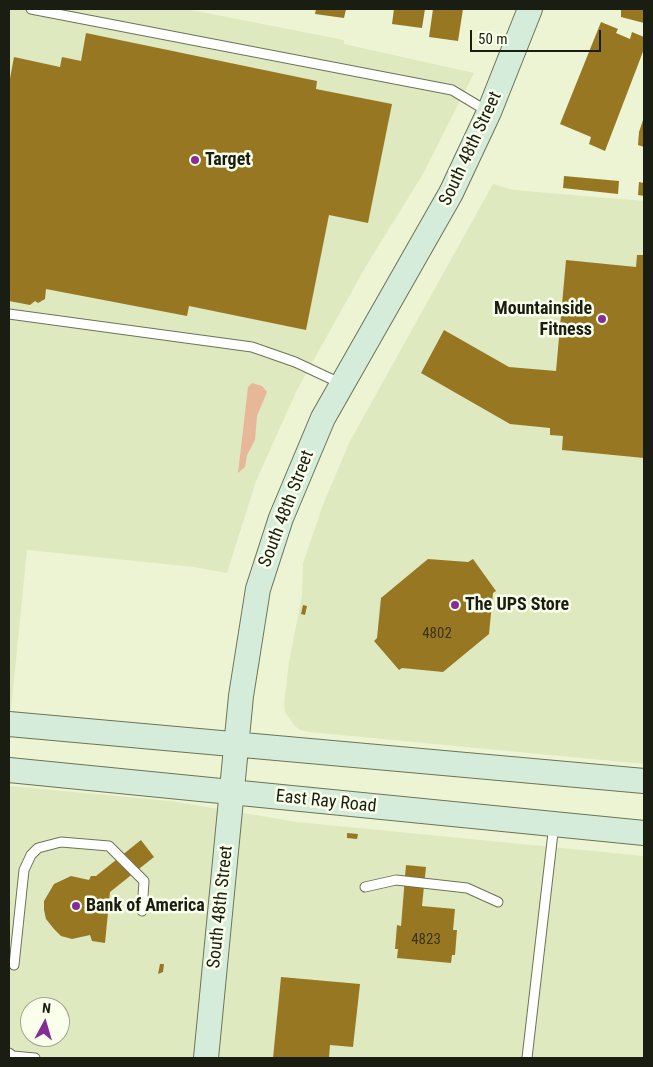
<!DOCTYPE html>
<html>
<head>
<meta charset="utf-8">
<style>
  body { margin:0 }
  #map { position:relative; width:653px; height:1067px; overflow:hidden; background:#ecf4d3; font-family:"Roboto Condensed",sans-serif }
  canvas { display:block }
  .frame { position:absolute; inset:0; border:10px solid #1a1d11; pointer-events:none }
  .north { position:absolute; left:20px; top:997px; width:50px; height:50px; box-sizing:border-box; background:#faffeb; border:1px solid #a0a594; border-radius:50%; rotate:6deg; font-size:14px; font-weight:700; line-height:20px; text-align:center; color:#1a1d11 }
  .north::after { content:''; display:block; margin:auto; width:18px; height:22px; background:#862c97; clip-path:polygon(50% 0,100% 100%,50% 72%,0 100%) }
  .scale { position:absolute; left:470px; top:30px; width:131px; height:22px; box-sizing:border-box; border:2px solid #1a1d11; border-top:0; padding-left:6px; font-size:15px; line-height:18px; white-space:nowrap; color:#1a1d11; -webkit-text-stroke:4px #faffeb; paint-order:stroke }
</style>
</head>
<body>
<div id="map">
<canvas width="653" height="1067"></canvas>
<div class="frame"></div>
<div class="north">N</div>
<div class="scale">50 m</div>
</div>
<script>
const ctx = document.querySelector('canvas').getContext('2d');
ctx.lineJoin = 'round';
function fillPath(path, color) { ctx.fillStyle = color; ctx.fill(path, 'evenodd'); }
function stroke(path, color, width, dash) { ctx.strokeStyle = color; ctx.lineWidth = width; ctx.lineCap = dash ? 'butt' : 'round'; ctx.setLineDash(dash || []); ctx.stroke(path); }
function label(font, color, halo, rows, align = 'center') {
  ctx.font = font + ' "Roboto Condensed",sans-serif'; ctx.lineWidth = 5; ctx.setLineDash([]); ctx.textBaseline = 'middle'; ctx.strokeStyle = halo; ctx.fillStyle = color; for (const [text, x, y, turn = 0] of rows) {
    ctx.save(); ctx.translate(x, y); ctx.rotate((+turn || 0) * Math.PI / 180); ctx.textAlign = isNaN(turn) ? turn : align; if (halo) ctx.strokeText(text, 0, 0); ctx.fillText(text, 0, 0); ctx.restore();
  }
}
fillPath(new Path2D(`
  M9,9h177l158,31v4l130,29 -51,101 -57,92 -69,124 -41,91 -29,92 -33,-6 -167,-17 -16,160h-2z
  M493,184l21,6 130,11v563l-335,-32 -9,-2 -5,-4 -10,-14 -1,-9 5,-41 13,-66 1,-33 21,-61 26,-61z
  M9,786l162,15 126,21 347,34v202h-635zM30,1007h30v30h-30z`), '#dfe9c0');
fillPath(new Path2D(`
  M252,383l10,3 5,6 -10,24 -2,24 -8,15 -2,12 -7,6 10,-86z`), '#e6b798');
fillPath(new Path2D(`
  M316,9h30l-2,9 -29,-4z
  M394,9h31l-3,19 -30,-4z
  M433,9h30l-5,32 -29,-4z
  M621,9h23v14l-23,-6z
  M601,22l17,7 -2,4 14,6 2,-7 12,5v12l-39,102 -16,-7 2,-7 -31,-13z
  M86,33l231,48 -1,8 76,15 -24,119 -39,-8 -23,115 -117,-24 -2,10 -141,-27 -1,10 -7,4 -3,-2 -5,4 -21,-4v-217l5,-27 46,10 2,-10 19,4z
  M644,117v30l-6,-2 1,-13z
  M564,176l55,5 -1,13 -55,-6z
  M639,182l5,1v13l-6,-1z
  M637,255h7v203l-82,-8 1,-14 -13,-1v-7l-40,-4 -89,-51 23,-43 65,37 47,4 10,-111 70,7z
  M428,559l40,3 5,-3 23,32 -3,2 -4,41 -46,38 -41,-4 -3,2 -25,-29 3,-3 4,-40z
  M303,605l4,1 -2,9 -4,-1z
  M347,833l11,1 -1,5 -10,-1z
  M141,840l13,17 -44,35 -5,51 -13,-2 -2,-6 -18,4 -11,-3 -7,-7 -8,-10 -2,-9v-9l10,-17 17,-8 18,4 2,-4h5z
  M406,865l20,2 -4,39 33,3 -2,21h4l-2,25h-3l-1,8 -54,-5 1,-9h-3l2,-24 4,1z
  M160,964h4l-1,8 -5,2z
  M281,977l79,7 -7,63 -23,-2 -1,13h-56z`), '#987722');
const lane = new Path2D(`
  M31,9l421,81 35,21
  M9,314l243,33 43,15 47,22
  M365,887l31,-7 71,8 31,14
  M14,965l10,-95 7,-15 7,-7 23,-6 48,4 35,35 -2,30
  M9,1053l4,3 22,2
  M527,1058l27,-234`);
const secondary = new Path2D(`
  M9,724l635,57
  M9,770l635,63
  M206,1058l35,-362 17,-107 23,-71 42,-100 128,-225 38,-81 41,-103`);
stroke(lane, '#6c7356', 11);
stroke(secondary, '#6c7356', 26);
stroke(lane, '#fff', 9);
stroke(secondary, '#d6ecda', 24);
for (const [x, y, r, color] of [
  [195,160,5,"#862c97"],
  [602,319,5,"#862c97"],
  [455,605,5,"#862c97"],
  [76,906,5,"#862c97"]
]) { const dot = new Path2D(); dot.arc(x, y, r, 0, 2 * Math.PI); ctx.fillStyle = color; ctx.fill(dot); stroke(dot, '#faffeb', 2); }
label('15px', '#3a3415', null, [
  ["4802",437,634],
  ["4823",426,940]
]);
label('18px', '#1a1d11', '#faffeb', [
  ["South 48th Street",471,149,-65],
  ["South 48th Street",287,509,-69],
  ["East Ray Road",326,802,6],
  ["South 48th Street",221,907,-84]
]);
label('bold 18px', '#1a1d11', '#faffeb', [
  ["Target",205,160],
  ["Mountainside",592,309,"right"],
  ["Fitness",592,330,"right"],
  ["The UPS Store",465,605],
  ["Bank of America",86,906]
], 'left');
</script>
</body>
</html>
